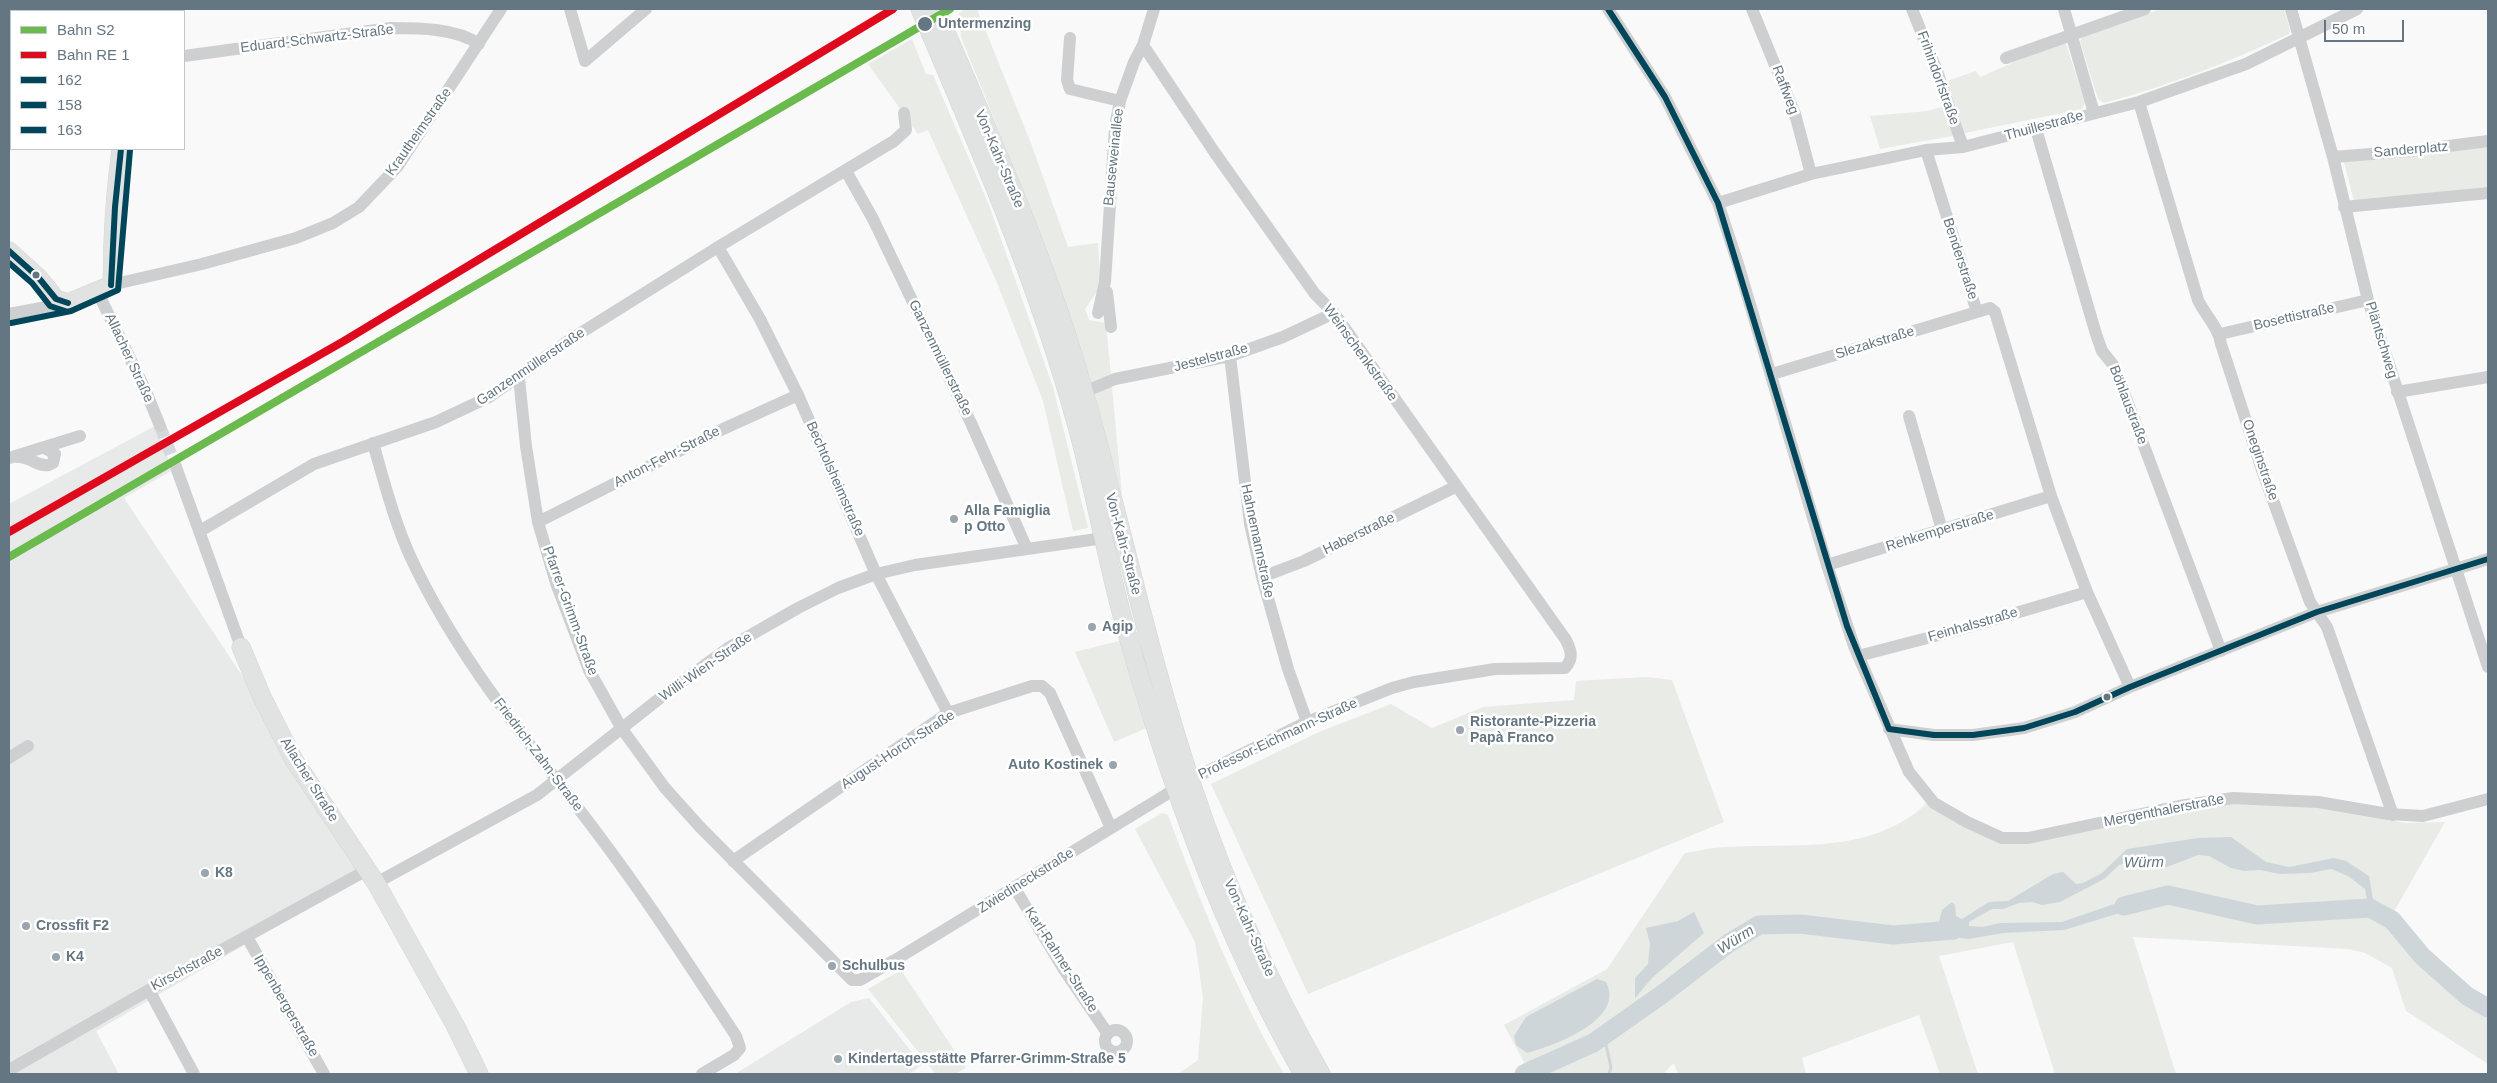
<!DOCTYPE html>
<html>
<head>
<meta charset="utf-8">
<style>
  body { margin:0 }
  #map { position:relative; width:2497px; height:1083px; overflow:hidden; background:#f9f9f9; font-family:Arial,sans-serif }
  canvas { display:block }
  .frame { position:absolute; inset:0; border:10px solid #657683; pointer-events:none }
  .legend { position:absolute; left:10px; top:10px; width:175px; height:140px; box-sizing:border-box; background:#fff; border:1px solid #c1c8cd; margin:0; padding:6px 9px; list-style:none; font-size:15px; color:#657683 }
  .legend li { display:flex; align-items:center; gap:10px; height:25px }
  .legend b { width:25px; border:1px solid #c1c8cd }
  .scale { position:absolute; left:2324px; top:20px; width:80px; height:22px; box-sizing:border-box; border:2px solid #657683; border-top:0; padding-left:6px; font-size:15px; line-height:18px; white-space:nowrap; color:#657683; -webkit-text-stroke:4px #fff; paint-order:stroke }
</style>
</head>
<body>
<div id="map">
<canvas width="2497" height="1083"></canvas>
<div class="frame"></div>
<ul class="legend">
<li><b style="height:6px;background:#6bba4d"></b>Bahn S2</li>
<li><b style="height:6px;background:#df091d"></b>Bahn RE 1</li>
<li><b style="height:6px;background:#00465a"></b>162</li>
<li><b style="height:6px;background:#00465a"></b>158</li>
<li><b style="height:6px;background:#00465a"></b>163</li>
</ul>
<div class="scale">50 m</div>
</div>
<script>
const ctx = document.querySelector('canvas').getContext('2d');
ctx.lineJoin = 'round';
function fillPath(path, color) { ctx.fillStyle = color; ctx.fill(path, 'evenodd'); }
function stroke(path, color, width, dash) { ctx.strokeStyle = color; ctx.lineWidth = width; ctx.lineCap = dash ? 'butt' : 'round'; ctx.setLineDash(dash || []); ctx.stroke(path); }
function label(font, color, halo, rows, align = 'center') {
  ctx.font = font + ' Arial,sans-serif'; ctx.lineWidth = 5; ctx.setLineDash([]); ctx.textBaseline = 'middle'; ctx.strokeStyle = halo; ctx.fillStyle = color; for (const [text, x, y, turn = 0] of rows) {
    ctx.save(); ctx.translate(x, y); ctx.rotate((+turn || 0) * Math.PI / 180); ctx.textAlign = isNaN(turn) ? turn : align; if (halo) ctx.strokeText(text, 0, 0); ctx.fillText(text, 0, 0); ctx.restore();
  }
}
fillPath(new Path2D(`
  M155,426l18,44 -49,28 248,373 -276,160 23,43h-110v-570z
  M869,998l53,67 -13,9h-174l116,-72z`), '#e8e9e9');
fillPath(new Path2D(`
  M965,9h12l55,137 36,101 30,-4 3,43 -16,23 4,11 17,3 16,172 -48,-167 -56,-150 -57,-141 -2,-24z
  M2161,9h123l6,21 -1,4c-60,28 -121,52 -185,69l-6,-4 -18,-58 3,-4z
  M912,39l14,35 7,1 56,130 64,182 35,141 -15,3 -30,-130 -45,-116 -70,-155 -10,4 -50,-70z
  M2059,43l7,1 19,59 -3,6 -117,24 -18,-52 29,-10 4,6z
  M1944,106l10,28 -2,2 -72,13 -10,-33 58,-5z
  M2488,145v42l-134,14 -11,-42z
  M1123,640l26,87 -35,15 -39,-90z
  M1646,677l26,3 52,142 -416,172 -97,-210 108,-52 72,-28 41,24 51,-21 91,-7 2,-19z
  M2239,801l60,4 107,18 39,-1 -54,95c28,34 58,70 97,91v56l-82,-53 -14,-43 -27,-15 -17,-4 -215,-12 43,137h-121l-42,-132 -74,14 39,118h-38l-21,-59 -117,43 4,16h-128l-4,-11 -11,11h-146l7,-12 -20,-37 103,-56 78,-116c14,-2 28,-6 42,-6 69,-4 145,8 200,-44l77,38z
  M1162,813l6,2c33,89 68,176 116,259h-106l20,-14 5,-63 -8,-55 -60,-113z
  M901,970l65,98 -11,6h-19l-68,-85z`), '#e8ebe6');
fillPath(new Path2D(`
  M2231,837l35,25 23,5 45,-9 12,3 23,15 5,29h-6l-3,-16 -17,-13 -17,-7 -21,4 -30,1 -20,-4 -16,1 -13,-3 -22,-12 -11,-1 -31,12 -25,1 -17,-5 -6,2 -15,14 -44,23 -18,3 -10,-3 -13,1 -16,6h-11l-23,13v4l14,1 17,-4 62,-1 84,-29 3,11 -85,26 -61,3 -34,6 -19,-2 -22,2v-14l11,-3 3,-12 10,-8 3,3 1,11 6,3 27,-17 19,-1 45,-27 10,-2 13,12 7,-1 19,-10 25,-24 71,-11z
  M1694,912l10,21 -52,45 -17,20v-20l13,-14 2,-20 -4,-16 32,-7z
  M1597,979l9,3c20,38 -53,64 -79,71l-11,-8 -2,-9 12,-19z`), '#ced6d9');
stroke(new Path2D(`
  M1604,1036l7,31 -2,7`), '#ced6d9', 3);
stroke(new Path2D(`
  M2124,906l44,-11 89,20 113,-7 22,12 30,36 45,40 21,12
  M1524,1074l69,-31 71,-50 65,-50 30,-18 41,-1 93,11 60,-5`), '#ced6d9', 19);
stroke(new Path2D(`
  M160,426l16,41`), '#d4d8dc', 12, [12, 6]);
const secondary = new Path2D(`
  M920,9c59,138 119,276 158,421 17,63 28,127 45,189 44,158 99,312 180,455
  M936,9c54,126 111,251 148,383 38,132 65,266 109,396 33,99 77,196 128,286
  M139,11l1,-2
  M9,251l29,26 18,22 12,4 43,-18c3,-15 1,-28 2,-43 1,-31 4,-62 8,-93
  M241,647l21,50 32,63 82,123 79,142 24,49`);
stroke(secondary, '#d5d6d7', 19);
stroke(new Path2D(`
  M570,9l15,52 61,-52
  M1608,9l57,88 53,106 20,61 89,301 27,81 55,126 25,31 33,19 35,16h26l151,-32 54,-8 85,4 70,12 35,2 65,-17
  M1752,9l43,105 16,60
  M1912,9l25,62 26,76
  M2064,9l30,104
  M2291,9l42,148 35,143 120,367
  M1070,38l-3,42 3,9 50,12
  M184,56l207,-28c28,0 64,0 88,16
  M2006,58l139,-49
  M2139,102l59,198c7,15 21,28 23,44l41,126 48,132 17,25 66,188
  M2036,129l60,205 6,17 12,15 107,285
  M1926,150l51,162 13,-4 5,4 56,184 36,96 43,95
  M2333,157l76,-6 79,-10
  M846,171l27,48 98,204 56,126
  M1718,203l93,-29 115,-24 37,-3 176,-45 107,-38 111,-55
  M2344,207l144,-14
  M718,247l42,72 38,76 78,179 72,139
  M111,285l91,-21 94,-26 37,-15 26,-16 39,-41 103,-157
  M97,291l48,98 15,37
  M1107,292l4,35
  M1098,313l7,-31 10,-155 5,-26 14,-39 9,-17 11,-36
  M9,314l59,-11
  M2220,334l148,-34
  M1230,356l20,168 12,53 26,92 19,53
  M1772,374l205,-62
  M519,378l7,68 12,76 18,61 33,87 33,59 43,59 35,39 152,153h8l35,-20 295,-180 117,-58 85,-34 22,-6 81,-13 70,-1c9,-10 6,-18 1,-28l-232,-327 -19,-19 -100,-141 -72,-108
  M1084,392l31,-13 115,-23 53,-19 51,-24
  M2397,392l91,-15
  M1909,416l33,114
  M373,443c11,38 21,78 38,115 47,101 120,187 186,275 50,66 94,135 139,203l4,12 -6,7 -32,19
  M17,457c13,-1 20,10 32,8l4,-2 2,-9 -10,-6
  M9,458l71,-22
  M176,467l65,180
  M538,522l185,-93 75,-34
  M200,531l114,-67 122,-42 53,-25 82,-58 147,-92 176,-106 12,-11 -2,-17
  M1827,565l224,-69
  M1262,577l42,-16 151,-74
  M1858,656l100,-26 129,-38
  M1889,729l45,6h39l51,-7 51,-16 55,-25 187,-75 171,-53
  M9,758l19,-12
  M733,861l215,-148 84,-27h10l8,7 61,135
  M376,883l161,-88 132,-104 59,-43 70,-40 40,-20 38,-14 39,-9 189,-27
  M1014,887l49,81 45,66
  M247,937l77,137
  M149,990l45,84
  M1105 1041a11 11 0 1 1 22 0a11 11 0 1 1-22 0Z
  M9,1070l140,-80 218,-120`), '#cecfd0', 12);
stroke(secondary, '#e1e2e2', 18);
stroke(new Path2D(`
  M9,533l11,-7`), '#c3c5c6', 3, [8, 4]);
stroke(new Path2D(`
  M9,251l29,26 18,22 12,4
  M111,285l4,-78 6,-58`), '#00465a', 6);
stroke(new Path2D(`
  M1608,9l57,88 53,106 129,423 42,103 45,6h39l51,-7 51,-16 55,-25 187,-75 171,-53`), '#00465a', 6);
stroke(new Path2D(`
  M9,263l23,20 18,23 15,5
  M11,323l60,-12 47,-21 12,-140`), '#00465a', 6);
stroke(new Path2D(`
  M9,557l941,-548`), '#6bba4d', 8);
stroke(new Path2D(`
  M9,532l335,-191 549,-332`), '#df091d', 8);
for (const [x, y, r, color] of [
  [925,24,8,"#657683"],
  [36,275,4.5,"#657683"],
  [954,519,5,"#99a4ac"],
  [1092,627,5,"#99a4ac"],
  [2107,697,4.5,"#657683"],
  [1460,730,5,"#99a4ac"],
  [1113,765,5,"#99a4ac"],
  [205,873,5,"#99a4ac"],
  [26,926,5,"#99a4ac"],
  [56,957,5,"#99a4ac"],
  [832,966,5,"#99a4ac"],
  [838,1059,5,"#99a4ac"]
]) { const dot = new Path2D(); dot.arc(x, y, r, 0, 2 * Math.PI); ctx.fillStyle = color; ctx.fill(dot); stroke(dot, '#fff', 2); }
label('bold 14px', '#657683', '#fff', [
  ["Untermenzing",938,24]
], 'left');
label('14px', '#657683', '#fff', [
  ["Eduard-Schwartz-Straße",317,39,-7],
  ["Frihindorfstraße",1938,78,70],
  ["Raffweg",1785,90,69],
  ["Thuillestraße",2044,126,-15],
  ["Krautheimstraße",419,132,-55],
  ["Sanderplatz",2411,150,-5],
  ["Bauseweinallee",1114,157,-84],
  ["Von-Kahr-Straße",999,159,67],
  ["Benderstraße",1960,259,72],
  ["Bosettistraße",2294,317,-13],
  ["Pläntschweg",2381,340,73],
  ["Slezakstraße",1875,343,-17],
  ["Weinschenkstraße",1360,353,54],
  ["Allacher Straße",129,358,65],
  ["Ganzenmüllerstraße",940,358,64],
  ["Jestelstraße",1211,358,-15],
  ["Ganzenmüllerstraße",531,367,-34],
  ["Böhlaustraße",2128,405,69],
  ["Anton-Fehr-Straße",667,457,-27],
  ["Oneginstraße",2260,460,71],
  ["Bechtolsheimstraße",835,479,66],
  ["Rehkemperstraße",1940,531,-17],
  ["Haberstraße",1359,534,-26],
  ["Hahnemannstraße",1257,541,78],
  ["Von-Kahr-Straße",1123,544,75],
  ["Pfarrer-Grimm-Straße",570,611,70],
  ["Feinhalsstraße",1973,625,-16],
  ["Willi-Wien-Straße",706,667,-35],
  ["Professor-Eichmann-Straße",1278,739,-25],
  ["August-Horch-Straße",898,750,-33],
  ["Friedrich-Zahn-Straße",538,755,53],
  ["Allacher Straße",309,780,58],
  ["Mergenthalerstraße",2164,811,-11],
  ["Zwiedineckstraße",1026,881,-32],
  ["Von-Kahr-Straße",1249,928,66],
  ["Karl-Rahner-Straße",1061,960,57],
  ["Kirschstraße",187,969,-28],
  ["Ippenbergerstraße",286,1006,60]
]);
label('bold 14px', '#657683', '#fff', [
  ["Alla Famiglia",964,511],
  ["p Otto",964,527],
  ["Agip",1102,627],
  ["Ristorante-Pizzeria",1470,722],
  ["Papà Franco",1470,738],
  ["Auto Kostinek",1103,765,"right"],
  ["K8",215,873],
  ["Crossfit F2",36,926],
  ["K4",66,957],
  ["Schulbus",842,966],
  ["Kindertagesstätte Pfarrer-Grimm-Straße 5",848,1059]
], 'left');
label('italic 15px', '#60757c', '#fff', [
  ["Würm",2144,863,-1],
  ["Würm",1736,940,-32]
]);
</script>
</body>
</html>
